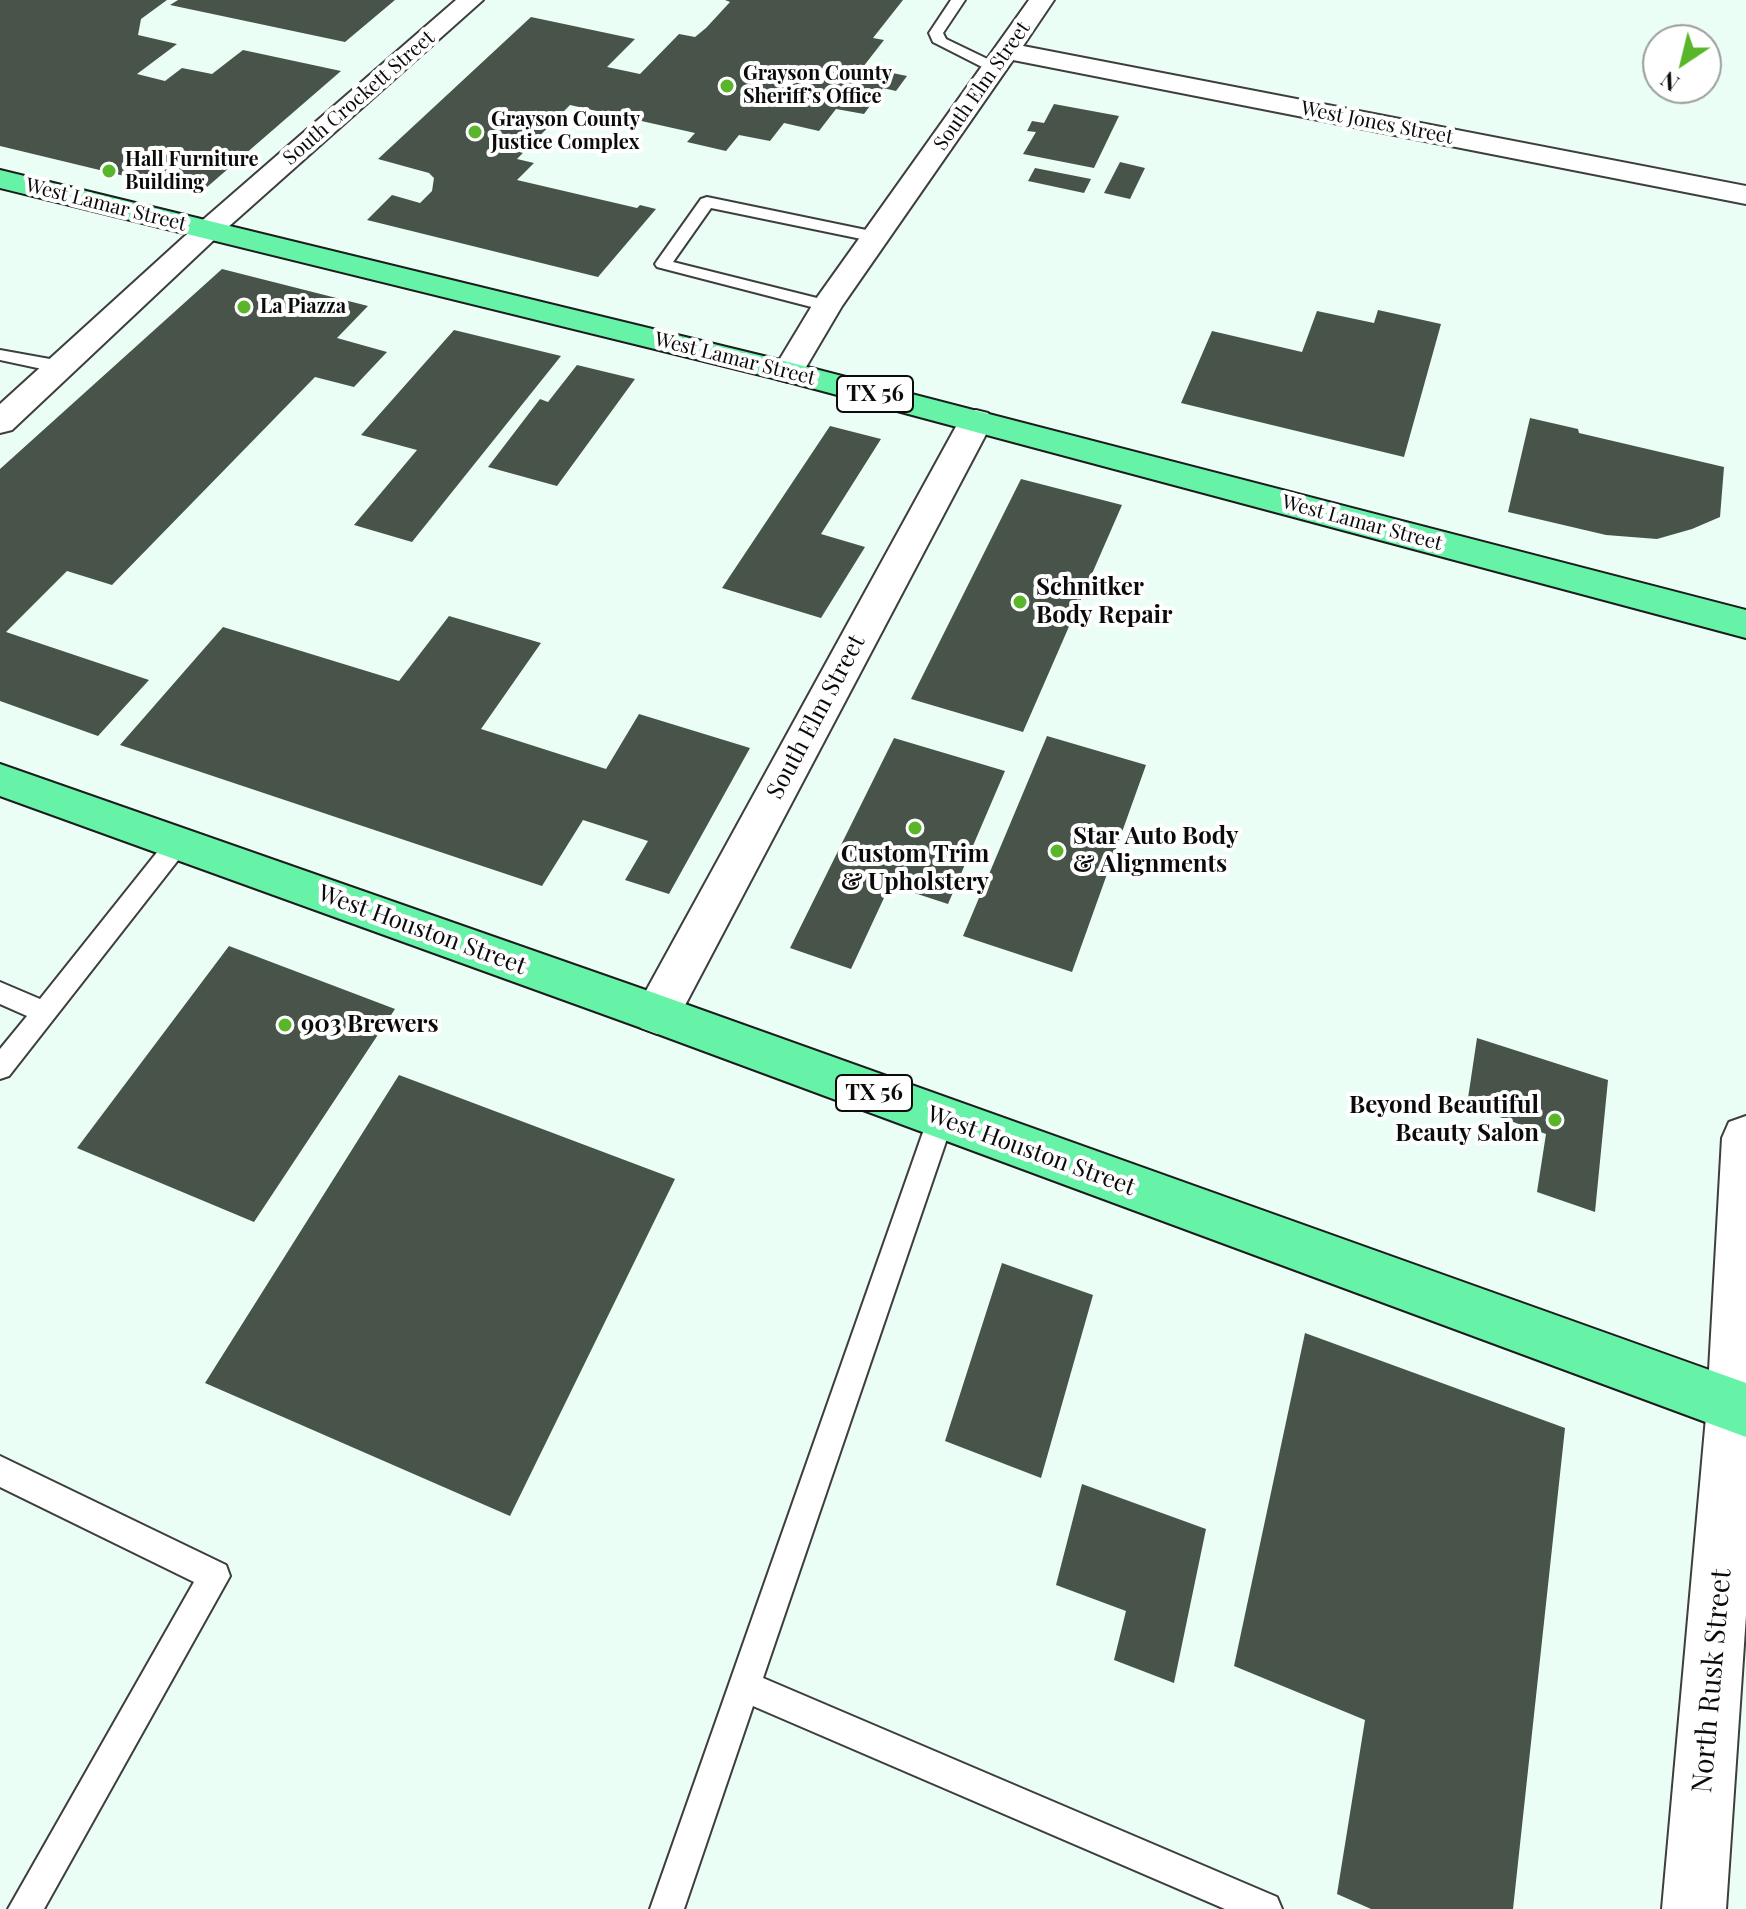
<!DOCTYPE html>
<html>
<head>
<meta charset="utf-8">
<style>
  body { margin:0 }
  #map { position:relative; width:1746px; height:1909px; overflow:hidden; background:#ebfef5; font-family:"Playfair Display",serif }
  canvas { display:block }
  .north { position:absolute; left:1642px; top:24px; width:80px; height:80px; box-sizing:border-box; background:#fff; border:2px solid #9d9d9d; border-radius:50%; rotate:215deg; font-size:22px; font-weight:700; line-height:32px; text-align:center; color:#0b0b0b }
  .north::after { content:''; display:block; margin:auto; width:28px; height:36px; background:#59b52a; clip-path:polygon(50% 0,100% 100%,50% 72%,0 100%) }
</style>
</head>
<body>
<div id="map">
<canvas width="1746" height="1909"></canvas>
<div class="north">N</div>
</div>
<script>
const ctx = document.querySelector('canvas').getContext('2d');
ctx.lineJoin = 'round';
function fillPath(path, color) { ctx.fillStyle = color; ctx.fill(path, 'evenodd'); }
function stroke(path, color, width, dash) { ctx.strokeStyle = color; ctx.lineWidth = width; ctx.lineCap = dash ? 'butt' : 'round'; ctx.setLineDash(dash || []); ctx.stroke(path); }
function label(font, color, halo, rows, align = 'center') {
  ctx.font = font + ' "Playfair Display",serif'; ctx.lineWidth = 8; ctx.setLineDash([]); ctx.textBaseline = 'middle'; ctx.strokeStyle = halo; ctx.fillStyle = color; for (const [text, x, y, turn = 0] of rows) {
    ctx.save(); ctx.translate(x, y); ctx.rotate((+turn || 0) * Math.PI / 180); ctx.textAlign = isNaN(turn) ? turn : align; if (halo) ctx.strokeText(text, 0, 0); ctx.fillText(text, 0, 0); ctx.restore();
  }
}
fillPath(new Path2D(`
  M0,0h167l-26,19 -3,16 39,9 -40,30 28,7 17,-13 30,6 31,-24 98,21 -142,123 -199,-48z
  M178,0h217l-50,42 -175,-37z
  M725,0h178l-30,38 11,2 -21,27 44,9 -11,15 -13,-3 -19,26 -28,-5 -17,22 -35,-8 -14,18 -31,-6 -13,16 -39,-9 8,-9 -125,-28 -53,54 17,4 -17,17 120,28 3,-3 16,4 -58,68 -231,-57 25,-25 28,8 12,-12 2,-13 -5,-5 -51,-14 153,-142 104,22 -28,28 33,7 39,-40 16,3 11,-9 24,-26z
  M1054,104l65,12 -25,52 -71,-14 13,-22 -9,-1 5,-10 12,2z
  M1120,162l25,6 -15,31 -26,-6z
  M1035,168l56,11 -7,14 -56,-12z
  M222,269l146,37 -31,32 50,14 -33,35 -39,-10 -203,208 -45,-14 -61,61 143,48 -51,56 -98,-35v-232z
  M1378,310l63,14 -37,133 -223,-54 31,-72 90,21 15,-41 57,12z
  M454,330l107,26 -149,186 -58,-17 63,-75 -56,-15z
  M577,365l58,14 -78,107 -69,-19 52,-68 8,3z
  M1530,418l48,11 1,4 145,34 -4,50 -28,12 -35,10 -51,-4 -98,-23z
  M830,426l51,13 -60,95 44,13 -44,71 -99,-30z
  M1021,479l101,26 -99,227 -112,-33z
  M449,616l92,27 -60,86 125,40 33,-55 111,34 -81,146 -44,-14 23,-39 -65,-21 -41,66 -422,-141 103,-118 176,54z
  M1047,736l99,29 -74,207 -109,-36z
  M894,738l111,33 -57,133 -58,-19 -39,84 -61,-21z
  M229,946l166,63 -141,213 -177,-74z
  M1477,1038l131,42 -13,132 -58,-20 9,-58 -79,-29z
  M399,1075l276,104 -165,337 -305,-133z
  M1002,1263l91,32 -52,183 -96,-37z
  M1305,1333l260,95 -52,481h-142l-34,-15 28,-174 -131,-54z
  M1082,1484l124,45 -32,154 -60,-23 12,-49 -70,-26z`), '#485449');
const service = new Path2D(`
  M951,0h14l-22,33 3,6 54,26v6h-10l-57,-29 -4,-9z
  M707,197l169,35 8,5 -8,5 -165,-34 -38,54 160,40 2,4 -2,4 -6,1 -170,-44 -2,-3 2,-3 44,-62z
  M0,350l61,11 9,6 -9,6 -61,-13z
  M178,834l8,2 3,7 -3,7 -177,226 -9,3v-30l27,-33 -27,-12v-22l40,17 130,-163z
  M941,1106l9,4 4,8 -191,560 514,219 5,12h-57l-472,-203 -69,203h-34l278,-791 4,-8z
  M0,1456l226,109 4,11 -186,333h-36l186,-327 -194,-95z`);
const minor = new Path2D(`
  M456,0h27l-266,237 -205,193 -12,3v-29l197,-179z
  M1029,0h25l-31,46 723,140v18l-733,-144 -171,246 -43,73 -11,3 -11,-3 -5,-7 44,-73z
  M976,410l12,3 5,8 -320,607 -16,6 -16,-6 -7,-14 7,-14 318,-579 5,-8z
  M1746,1116v499l-20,294h-64l45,-503 15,-268 7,-16z`);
const primary = new Path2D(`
  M0,170l788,192 958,248v28l-961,-257 -785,-193z
  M0,764l657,230 1089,389v54l-1099,-407 -647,-234z`);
stroke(service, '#3e3e3e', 4);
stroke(minor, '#3e3e3e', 4);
stroke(primary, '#1c1c1c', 4);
fillPath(service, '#fff');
fillPath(minor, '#fff');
fillPath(primary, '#66f3a8');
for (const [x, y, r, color] of [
  [727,86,8,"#59b52a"],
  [475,132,8,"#59b52a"],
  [109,171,8,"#59b52a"],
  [244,307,8,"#59b52a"],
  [1020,602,8,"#59b52a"],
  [915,828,8,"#59b52a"],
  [1057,851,8,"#59b52a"],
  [285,1025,8,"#59b52a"],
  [1555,1120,8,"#59b52a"]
]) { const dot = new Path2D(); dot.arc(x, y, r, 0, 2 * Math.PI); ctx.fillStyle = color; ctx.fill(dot); stroke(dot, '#fff', 3); }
label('bold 20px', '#0b0b0b', '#fff', [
  ["Grayson County",743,74],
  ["Sheriff’s Office",743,97],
  ["Grayson County",491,120],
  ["Justice Complex",491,143],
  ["Hall Furniture",125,160],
  ["Building",125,183],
  ["La Piazza",260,307]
], 'left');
label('20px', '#0b0b0b', '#fff', [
  ["South Elm Street",982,86,-55],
  ["South Crockett Street",359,98,-41],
  ["West Jones Street",1377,123,11],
  ["West Lamar Street",106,205,14],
  ["West Lamar Street",735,359,14],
  ["West Lamar Street",1362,523,15]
]);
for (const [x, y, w] of [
  [875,394,76],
  [874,1093,76]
]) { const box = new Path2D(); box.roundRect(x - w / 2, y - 18, w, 36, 6); ctx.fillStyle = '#fff'; ctx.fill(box); stroke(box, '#0b0b0b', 2); }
label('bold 22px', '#0b0b0b', null, [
  ["TX 56",875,394],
  ["TX 56",874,1093]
]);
label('bold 24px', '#0b0b0b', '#fff', [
  ["Schnitker",1036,588],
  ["Body Repair",1036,616],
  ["Star Auto Body",1073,837],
  ["& Alignments",1073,865],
  ["Custom Trim",915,855,"center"],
  ["& Upholstery",915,883,"center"],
  ["903 Brewers",301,1025],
  ["Beyond Beautiful",1539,1106,"right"],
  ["Beauty Salon",1539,1134,"right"]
], 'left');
label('24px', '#0b0b0b', '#fff', [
  ["South Elm Street",816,717,-62],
  ["West Houston Street",422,930,20],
  ["West Houston Street",1031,1151,20]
]);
label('28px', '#0b0b0b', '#fff', [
  ["North Rusk Street",1712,1681,-85]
]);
</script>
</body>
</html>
